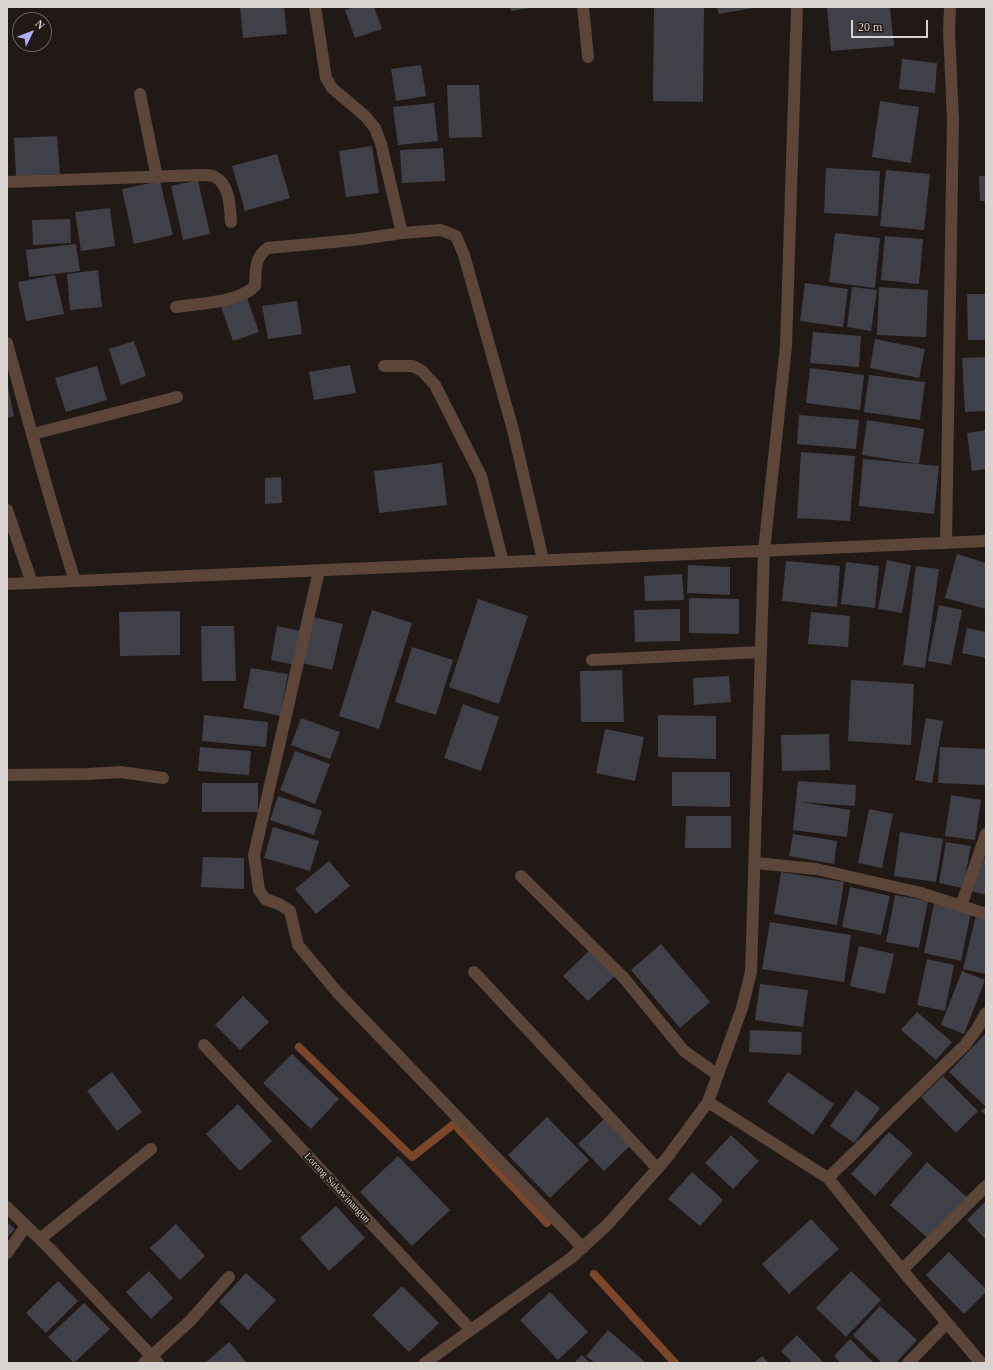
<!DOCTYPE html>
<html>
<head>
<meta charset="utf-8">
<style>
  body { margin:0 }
  #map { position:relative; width:993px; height:1370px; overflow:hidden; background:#211915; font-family:Georgia,serif }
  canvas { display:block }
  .frame { position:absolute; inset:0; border:8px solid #d9d3d0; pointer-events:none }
  .north { position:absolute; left:12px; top:12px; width:40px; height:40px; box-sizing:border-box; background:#211915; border:1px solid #6b6360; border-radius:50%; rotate:47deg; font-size:11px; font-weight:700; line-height:16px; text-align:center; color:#d9d3d0 }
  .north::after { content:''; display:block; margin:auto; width:14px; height:18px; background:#b0adfa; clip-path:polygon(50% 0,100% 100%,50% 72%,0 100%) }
  .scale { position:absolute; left:851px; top:20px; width:77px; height:18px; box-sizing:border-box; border:2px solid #d9d3d0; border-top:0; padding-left:5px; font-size:12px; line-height:14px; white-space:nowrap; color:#d9d3d0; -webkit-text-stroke:3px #211915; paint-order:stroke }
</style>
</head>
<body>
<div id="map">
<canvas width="993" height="1370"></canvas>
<div class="frame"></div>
<div class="north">N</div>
<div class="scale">20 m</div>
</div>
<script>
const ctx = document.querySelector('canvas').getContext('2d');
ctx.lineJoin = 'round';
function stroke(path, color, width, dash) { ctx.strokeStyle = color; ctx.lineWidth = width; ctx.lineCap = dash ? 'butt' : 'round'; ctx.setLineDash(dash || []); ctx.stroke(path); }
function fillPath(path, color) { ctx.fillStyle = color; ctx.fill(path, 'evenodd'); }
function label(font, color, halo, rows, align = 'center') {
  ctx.font = font + ' Georgia,serif'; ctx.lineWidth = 3.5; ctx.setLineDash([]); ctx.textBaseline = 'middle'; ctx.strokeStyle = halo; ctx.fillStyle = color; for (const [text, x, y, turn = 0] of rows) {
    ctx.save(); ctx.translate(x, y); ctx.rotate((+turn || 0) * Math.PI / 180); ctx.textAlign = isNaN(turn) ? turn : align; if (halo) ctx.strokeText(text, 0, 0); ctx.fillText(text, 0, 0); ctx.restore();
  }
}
stroke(new Path2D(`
  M299,1047l113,110 42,-33 93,99
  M594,1274l81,89`), '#7c462a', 8);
fillPath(new Path2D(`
  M240,7h44l3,27 -44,4z
  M353,7h21l8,22 -27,9 -10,-28z
  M510,7h19l1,1 -19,3z
  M654,7h50l-1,95 -50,-1z
  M717,7h35l1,1 -34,6z
  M827,7h63l4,39 -63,5z
  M902,59l35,4 -2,30 -36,-4z
  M421,65l5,31 -30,5 -5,-32z
  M447,85h32l3,52 -33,1z
  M880,101l39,6 -8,56 -39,-6z
  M434,103l4,38 -40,4 -5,-38z
  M57,136l3,38 -44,2 -2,-38z
  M372,146l7,47 -33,4 -7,-46z
  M443,148l2,33 -43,2 -2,-33z
  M277,154l13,44 -45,13 -13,-45z
  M826,168l54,3 -2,45 -54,-3z
  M886,170l44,4 -6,56 -44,-4z
  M979,176h7v25h-6z
  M198,180l12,54 -27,6 -12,-54z
  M160,181l13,54 -39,9 -12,-55z
  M110,208l5,38 -34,5 -6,-39z
  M70,219l1,24 -38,2 -1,-25z
  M835,233l45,5 -5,50 -46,-6z
  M885,236l38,3 -4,45 -38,-4z
  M76,244l4,27 -51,6 -3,-27z
  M98,270l4,37 -32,3 -3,-36z
  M55,275l9,39 -38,7 -8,-39z
  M805,283l43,6 -5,38 -43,-6z
  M852,287l25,3 -6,41 -24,-4z
  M879,287l49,3 -2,47 -49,-2z
  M967,294h19v46h-18z
  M247,298l12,34 -26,9 -12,-34z
  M297,301l5,33 -34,5 -6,-33z
  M813,332l48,4 -2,31 -49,-4z
  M875,339l50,10 -6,29 -49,-10z
  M134,341l12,35 -25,9 -12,-36z
  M986,357v54l-21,1 -3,-54z
  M350,365l6,28 -42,7 -5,-28z
  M97,366l10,34 -41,12 -11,-34z
  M810,368l54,7 -4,35 -54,-7z
  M869,375l56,7 -5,38 -56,-8z
  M7,382l7,34 -7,2z
  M799,415l60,5 -3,29 -59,-5z
  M867,420l57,9 -5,35 -57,-9z
  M986,430v39l-14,2 -5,-38z
  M801,452l54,4 -5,65 -53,-3z
  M863,459l76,7 -5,48 -75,-8z
  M442,463l5,42 -68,8 -5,-42z
  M281,477l1,26 -17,1v-26z
  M957,554l29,9v46l-41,-11z
  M887,560l24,5 -9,48 -24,-4z
  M786,561l54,5 -3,41 -55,-6z
  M846,562l33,4 -4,42 -34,-4z
  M688,565l42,2v28l-43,-2z
  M916,566l23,3 -14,99 -22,-3z
  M682,574l2,26 -39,1 -1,-25z
  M689,598l50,1v35l-50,-1z
  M478,599l50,17 -29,88 -50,-17z
  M939,605l23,5 -11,55 -23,-4z
  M680,609v32l-45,1 -1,-32z
  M372,610l40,13 -33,106 -40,-13z
  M180,611v44l-60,1 -1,-44z
  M811,612l39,4 -2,31 -40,-3z
  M313,617l30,7 -11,46 -30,-7z
  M201,626h33l2,55h-34z
  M277,626l24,5 -6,34 -24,-5z
  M967,628l19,4v26l-24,-5z
  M412,647l41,13 -17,55 -41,-13z
  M251,668l37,6 -8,42 -37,-8z
  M622,670l2,52h-43l-1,-51z
  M729,676l2,26 -37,3 -1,-27z
  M851,680l63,4 -3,61 -63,-4z
  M463,704l36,13 -18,54 -37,-13z
  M204,715l64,7 -2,25 -64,-6z
  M658,715l58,1v43l-58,-2z
  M301,718l39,14 -10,27 -39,-14z
  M926,718l17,3 -11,62 -17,-3z
  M605,729l39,8 -9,44 -39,-8z
  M829,734l1,36 -48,1 -1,-36z
  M200,747l51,4 -2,24 -51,-4z
  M940,747l46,2 -1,36 -47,-2z
  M295,751l35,13 -15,40 -35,-14z
  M672,772h58v35l-58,-1z
  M798,781l58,4 -1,21 -55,-4 50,8 -3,27 -54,-7z
  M202,783h56v29h-56z
  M951,795l30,5 -6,40 -30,-4z
  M278,796l44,15 -8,24 -44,-15z
  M869,809l24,5 -11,54 -24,-5z
  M686,816h45v32h-46z
  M273,827l46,14 -9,30 -46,-13z
  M900,832l43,7 -7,43 -42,-6z
  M793,834l44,7 -3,23 -45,-8z
  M946,842l25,4 -8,42 -24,-5z
  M203,857l41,1v31l-43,-2z
  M980,857l6,2v36l-15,-4z
  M329,861l21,25 -34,28 -21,-25z
  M781,872l63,10 -7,43 -63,-11z
  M850,887l40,9 -9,39 -39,-8z
  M895,895l33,6 -9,47 -33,-6z
  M934,904l37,8 -10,49 -37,-8z
  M976,915l10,3v56l-23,-5z
  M770,922l81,13 -7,47 -82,-13z
  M661,944l49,58 -30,26 -49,-58z
  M859,946l35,8 -9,40 -35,-8z
  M591,949l25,26 -28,26 -25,-25z
  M927,959l27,6 -9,46 -28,-6z
  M962,971l23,9 -21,54 -23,-9z
  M760,984l48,6 -5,37 -48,-7z
  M243,996l26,26 -29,28 -25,-25z
  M917,1012l35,30 -16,18 -35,-30z
  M750,1030l52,2 -1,23 -52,-3z
  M986,1033v82l-5,-4 5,-4 -37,-35z
  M292,1054l47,45 -28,30 -48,-46z
  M112,1072l30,40 -25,19 -30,-40z
  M788,1072l46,32 -21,31 -46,-33z
  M943,1076l35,35 -22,22 -35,-36z
  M856,1090l24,18 -26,35 -24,-17z
  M238,1104l34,37 -32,30 -34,-37z
  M547,1117l42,43 -39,38 -42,-43z
  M606,1117l26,27 -28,27 -26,-27z
  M889,1132l24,21 -38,43 -24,-22z
  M731,1135l28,26 -26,28 -28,-26z
  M398,1156l52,54 -38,36 -52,-54z
  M927,1162l40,35 -37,43 -40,-35z
  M692,1172l31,28 -23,26 -32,-27z
  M986,1201v39l-19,-20z
  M336,1206l29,32 -36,33 -29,-33z
  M811,1219l28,30 -50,45 -27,-30z
  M7,1222l8,7 -8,9z
  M176,1224l29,32 -25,24 -30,-32z
  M949,1252l37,37v3l-22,22 -38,-39z
  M149,1271l24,27 -22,21 -25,-27z
  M851,1271l30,29 -35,37 -30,-29z
  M246,1273l30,27 -28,30 -29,-28z
  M58,1281l20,20 -32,32 -20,-20z
  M402,1286l37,37 -30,29 -37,-37z
  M550,1292l38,40 -30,28 -38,-40z
  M84,1303l26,26 -36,34 -26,-26z
  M880,1306l37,34 -21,23h-14l-29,-28z
  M608,1330l36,31 -1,2h-48l-9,-7z
  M797,1335l27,28h-31l-12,-12z
  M850,1339l24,24h-33l-7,-7z
  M229,1342l18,21h-42z
  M582,1355l8,8h-16z
  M762,1356l7,7h-15z`), '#404049');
stroke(new Path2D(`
  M315,7l11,71 6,10 33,28 10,12 6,16 21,89
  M583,7l5,50
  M140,94l17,84
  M7,182l193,-7c4,0 10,0 13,1 17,7 17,31 18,46
  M176,307c24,-4 62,-4 79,-21 1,-15 -1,-29 13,-38l86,-8 48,-7 39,-3 15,6 8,19 49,175 30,130
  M7,343c22,80 43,160 68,238
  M384,366h29l9,5 13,14 46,91 22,86
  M33,434l144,-37
  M7,510l25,73
  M946,543l7,-424 -4,-88 1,-24
  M319,571l-65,284 5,35 6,9 14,5 11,7 8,34 39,47 246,256
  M7,584l979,-43
  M592,660l169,-8
  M7,775l81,-1 33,-2 42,6
  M756,863l60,6 105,24 65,21
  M521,876l102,101 61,74 34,24
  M961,906l25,-72
  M474,972l183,196
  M204,1045l266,284
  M708,1102l120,76 74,92 79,93
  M828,1178l137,-133 12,-16 9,-16
  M7,1207l43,42 108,114
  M40,1239l111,-90
  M7,1253l19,-27
  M902,1270l84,-84
  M144,1363l46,-42 39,-44
  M425,1363l146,-105 36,-33 59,-66 42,-57 34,-94 9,-36 13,-421 22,-205 11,-339
  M908,1363l39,-40`), '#5c4539', 12);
label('10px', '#d9d3d0', '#211915', [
  ["Lorong Sukawinangun",337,1188,47]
]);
</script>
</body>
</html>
